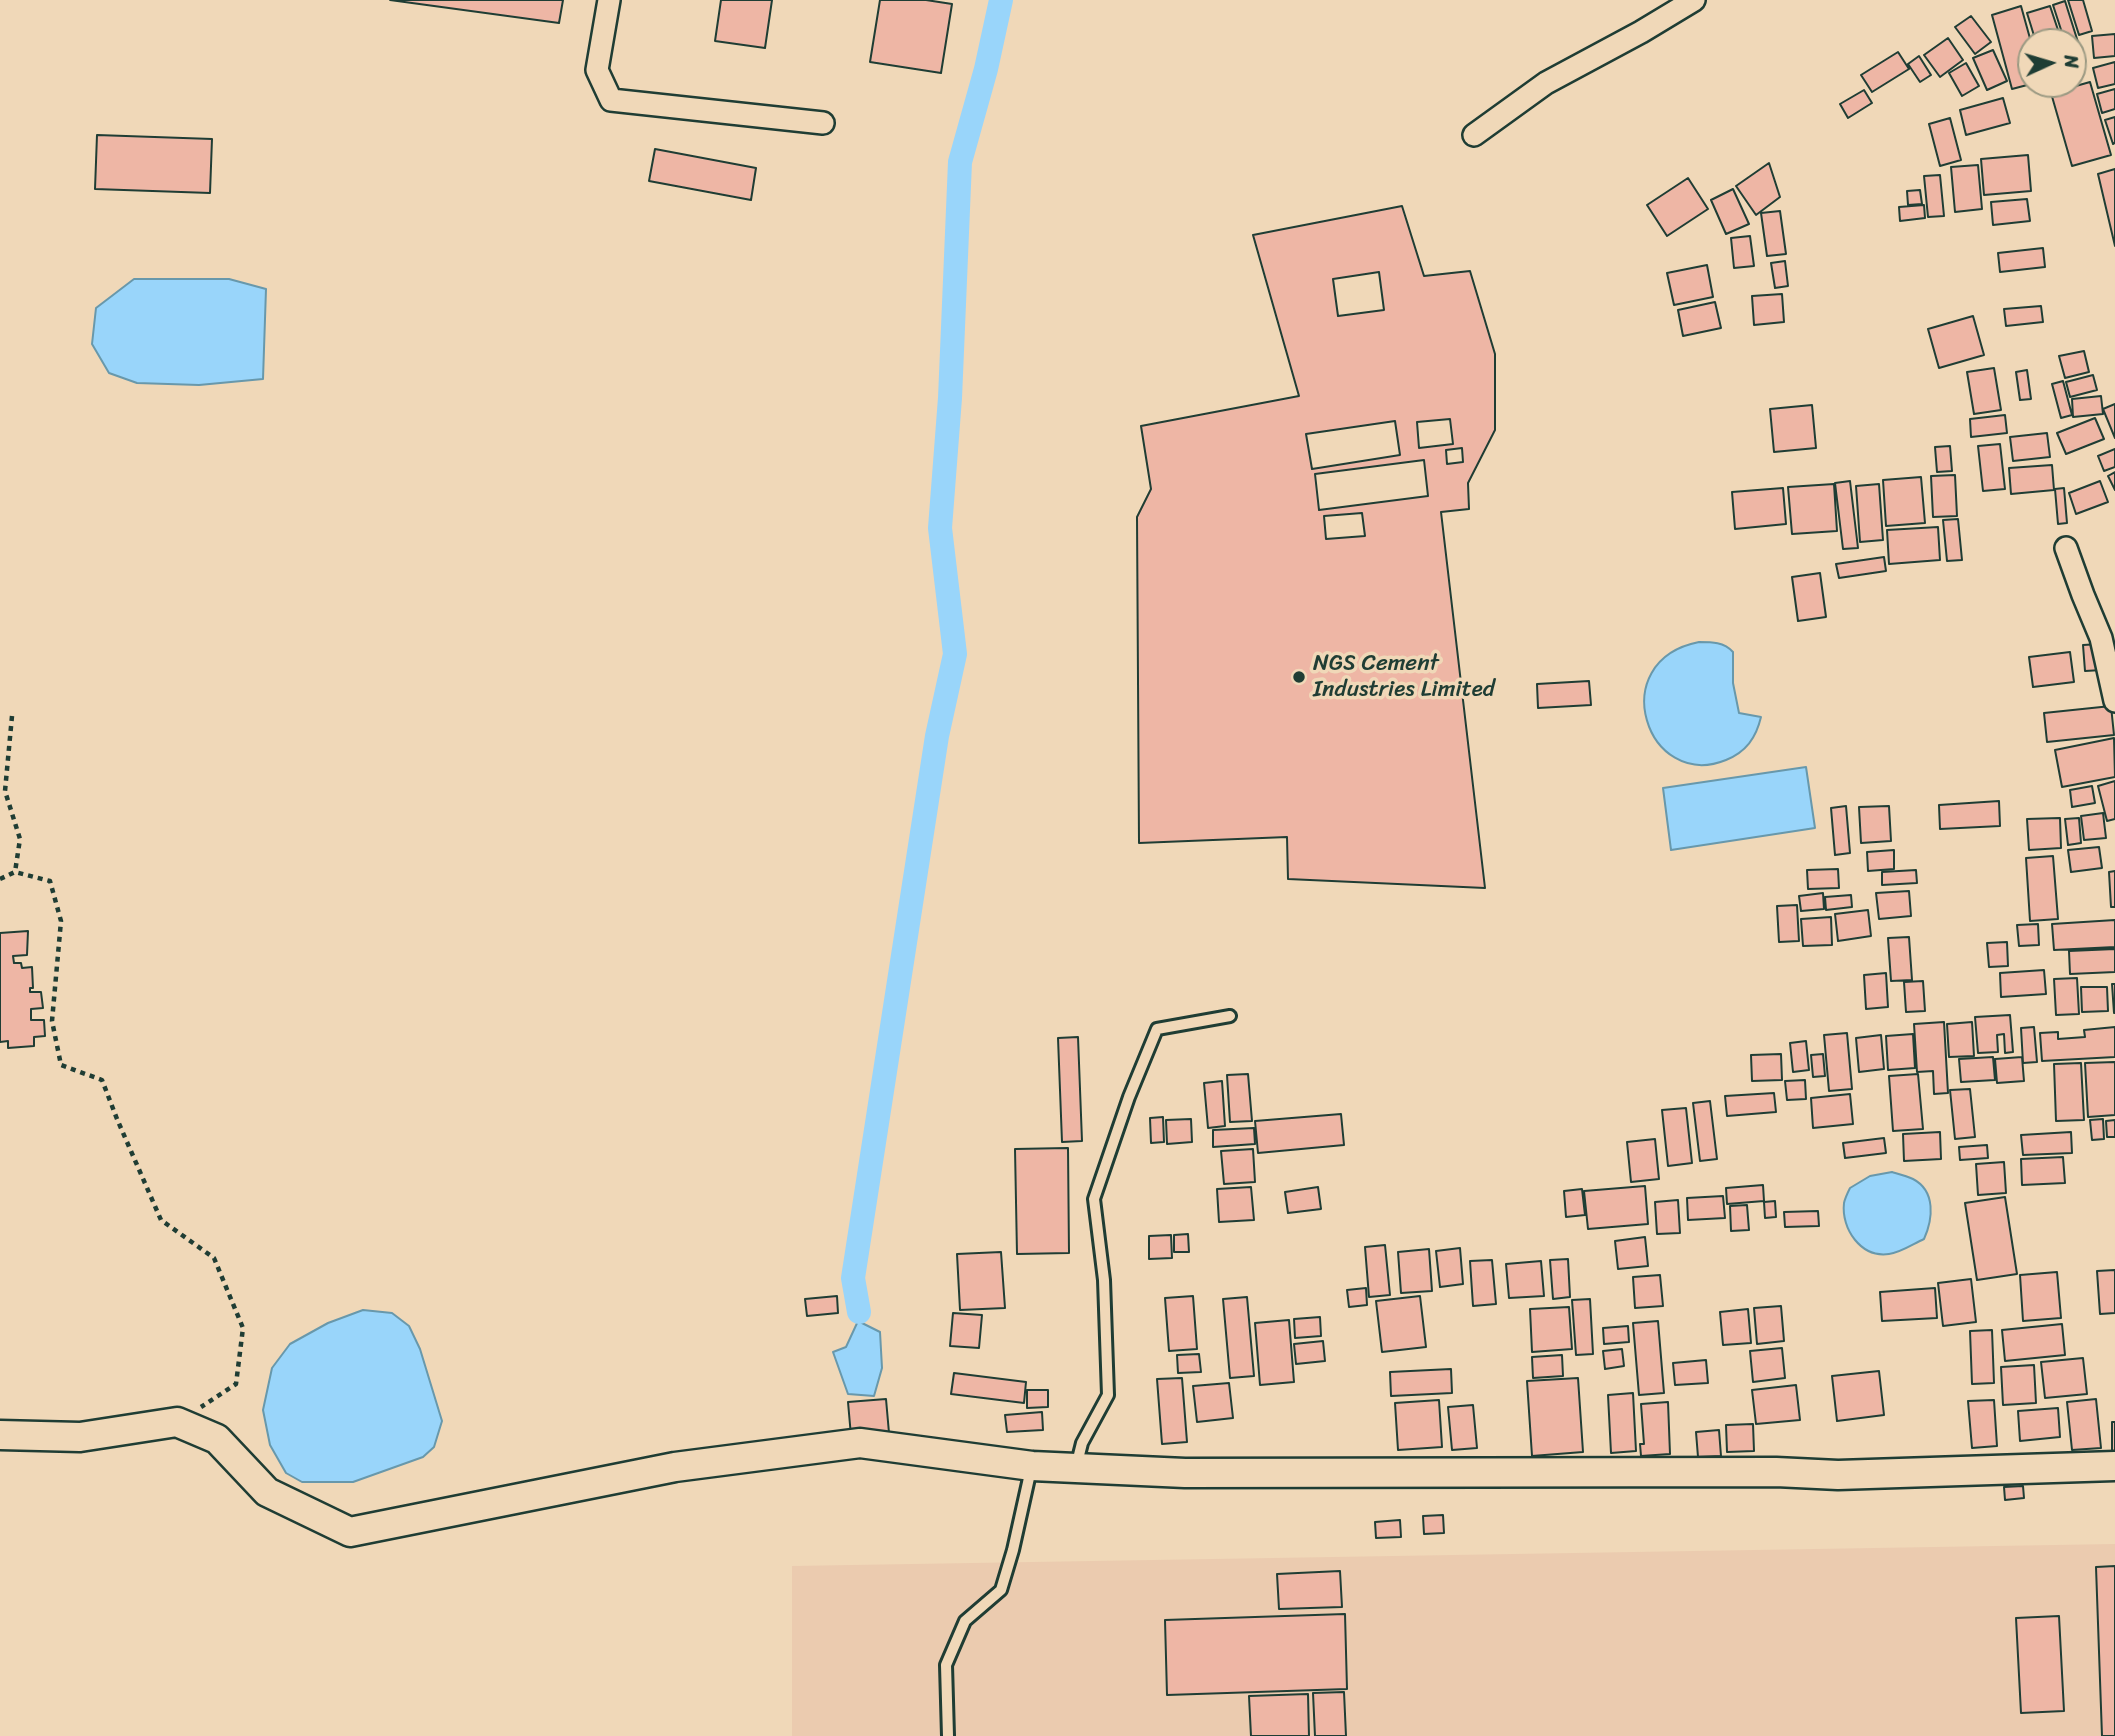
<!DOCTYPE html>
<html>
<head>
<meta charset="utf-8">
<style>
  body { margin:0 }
  #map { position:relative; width:2115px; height:1736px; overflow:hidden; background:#f0d8b8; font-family:Sriracha,sans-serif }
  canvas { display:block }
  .north { position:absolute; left:2017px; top:28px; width:70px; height:70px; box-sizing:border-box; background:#f0d8b8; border:2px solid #9c9a83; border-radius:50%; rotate:86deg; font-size:19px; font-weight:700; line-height:28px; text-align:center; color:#1f3d34 }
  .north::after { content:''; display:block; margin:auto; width:24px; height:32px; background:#1f3d34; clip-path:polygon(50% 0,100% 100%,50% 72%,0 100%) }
</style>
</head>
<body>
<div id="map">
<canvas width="2115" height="1736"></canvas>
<div class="north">N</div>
</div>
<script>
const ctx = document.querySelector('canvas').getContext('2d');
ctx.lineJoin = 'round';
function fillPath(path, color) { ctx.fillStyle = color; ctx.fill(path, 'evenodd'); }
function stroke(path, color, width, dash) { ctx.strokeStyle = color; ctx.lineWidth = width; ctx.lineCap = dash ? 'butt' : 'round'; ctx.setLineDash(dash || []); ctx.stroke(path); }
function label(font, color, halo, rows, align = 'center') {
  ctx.font = font + ' Sriracha,sans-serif'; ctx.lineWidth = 7; ctx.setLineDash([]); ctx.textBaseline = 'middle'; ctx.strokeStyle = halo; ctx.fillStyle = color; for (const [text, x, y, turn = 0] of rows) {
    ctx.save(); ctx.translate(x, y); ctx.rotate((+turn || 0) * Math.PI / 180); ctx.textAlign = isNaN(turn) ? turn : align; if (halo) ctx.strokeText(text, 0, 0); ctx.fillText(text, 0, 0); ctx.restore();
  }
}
fillPath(new Path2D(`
  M2115,1544v192h-1323v-170z`), '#ebcbaf');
const water = new Path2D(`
  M134,279h95l37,10 -3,90 -64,6 -62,-2 -28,-10 -17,-29 4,-36z
  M1699,642c13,0 25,0 34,10v31l6,30 22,4c-5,21 -15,35 -35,43 -79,32 -123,-99 -27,-118z
  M1806,767l9,61 -144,22 -8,-62z
  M1892,1172c7,2 15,4 21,7 23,12 20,40 11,60 -11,5 -24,14 -35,15 -28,4 -48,-25 -45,-51 1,-5 4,-11 6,-15l20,-12z
  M363,1310l29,3 17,13 11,23 22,72 -8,26 -11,10 -70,25h-51l-16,-9 -16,-28 -7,-35 9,-42 18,-24 38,-21z
  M858,1321l22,11 2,36 -8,28 -26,-2 -15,-42 13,-5z`);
fillPath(water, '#99d5fa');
stroke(water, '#6898ab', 2);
stroke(new Path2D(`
  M859,1312l-6,-34 84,-542 18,-82 -15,-126 10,-130 10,-236 26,-93 15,-69`), '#99d5fa', 24);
const building = new Path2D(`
  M390,0h173l-4,23z
  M721,0h51l-7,48 -50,-7z
  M880,0h46l26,4 -11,69 -71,-11z
  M2068,0h15l9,31 -13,4z
  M2065,1l18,57 -10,3v-19h-8l-12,-37z
  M2021,6l10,36v42l-19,5 -20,-74z
  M2050,6l12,36h-26l-9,-29z
  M1971,16l20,26 -16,12 -20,-27z
  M2115,34v22l-21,2 -2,-22z
  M1948,38l15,22 -23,17 -16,-22z
  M1993,50l14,31 -20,9 -14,-32z
  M1898,52l11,17 -37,23 -11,-17z
  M1919,56l12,19 -11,7 -12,-18z
  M2115,62v22l-17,4 -5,-20z
  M1966,63l13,23 -17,10 -13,-23z
  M2090,82l21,73 -39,11 -21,-73z
  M2115,89v20l-13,4 -5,-19z
  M1864,90l8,13 -24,15 -8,-14z
  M2003,98l7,25 -44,12 -6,-25z
  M2115,117v26l-2,1 -8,-24z
  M1950,118l11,42 -21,6 -11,-42z
  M97,135l115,4 -2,54 -115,-4z
  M655,149l101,19 -5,32 -102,-19z
  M2028,155l3,36 -47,4 -3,-36z
  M1769,163l11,34 -24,18 -20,-29z
  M1978,165l4,44 -27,3 -4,-45z
  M2115,169v77l-17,-72z
  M1940,175l4,41 -16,1 -4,-41z
  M1688,178l20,31 -41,27 -20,-31z
  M1733,189l16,35 -23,10 -15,-34z
  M1920,190l2,14 -14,1 -1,-14z
  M2027,199l3,22 -37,4 -2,-23z
  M1924,205l1,13 -25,3 -1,-14z
  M1402,206l22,70 46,-5 25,83v76l-27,53 1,26 -28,3 44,376 -197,-9 -1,-42 -148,6 -2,-326 14,-28 -10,-63 158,-30 -46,-161z
  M1780,211l6,43 -19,2 -6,-43z
  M1750,236l4,30 -20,2 -3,-30z
  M2043,248l2,19 -45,5 -2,-19z
  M1785,261l3,25 -13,2 -4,-25z
  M1707,265l6,32 -39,8 -7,-32z
  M1379,272l5,38 -46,6 -5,-37z
  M1782,294l2,28 -30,3 -2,-29z
  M1715,302l6,26 -38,8 -5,-26z
  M2041,306l2,16 -37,4 -2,-17z
  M1973,316l11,39 -45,13 -11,-39z
  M2084,351l5,21 -24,6 -6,-22z
  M1994,368l7,42 -27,4 -7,-42z
  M2027,370l4,29 -11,1 -4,-28z
  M2093,375l4,15 -27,7 -4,-15z
  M2063,381l9,34 -11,3 -9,-34z
  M2101,396l2,18 -30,3 -1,-18z
  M2115,404v34l-12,-29z
  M1812,405l4,43 -42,4 -4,-43z
  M2005,415l2,18 -36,4 -1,-18z
  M2095,418l9,21 -38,15 -9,-21z
  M1450,419l3,25 -34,4 -2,-26z
  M1395,421l5,34 -88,14 -6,-35z
  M2047,433l3,24 -37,4 -3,-24z
  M2000,444l5,45 -22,2 -5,-45z
  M1950,446l2,25 -15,1 -2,-25z
  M1462,448l1,14 -16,2 -1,-14z
  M2115,449v18l-11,4 -6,-15z
  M1424,460l4,36 -109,14 -4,-36z
  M2052,465l2,25 -43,4 -2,-26z
  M2115,472v18l-7,-14z
  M1955,475l2,41 -24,1 -2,-41z
  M1921,477l4,46 -39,3 -3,-46z
  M1850,481l8,67 -15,1 -8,-66z
  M2100,481l8,21 -32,12 -7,-21z
  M1834,484l3,47 -45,3 -4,-47z
  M1879,484l4,56 -23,2 -4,-56z
  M1783,488l3,36 -51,5 -3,-37z
  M2064,488l3,35 -9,1 -3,-35z
  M1362,513l3,23 -39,3 -2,-23z
  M1958,519l4,41 -15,1 -4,-41z
  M1938,527l2,33 -51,4 -2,-34z
  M1884,557l2,14 -47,7 -3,-14z
  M1820,573l6,44 -28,4 -6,-44z
  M2100,644l2,26 -17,1 -2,-26z
  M2070,652l4,30 -41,5 -4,-30z
  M1589,681l2,24 -53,3 -1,-24z
  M2111,706l3,29 -67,7 -3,-29z
  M2114,738l1,39 -53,10 -7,-37z
  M2115,781v38l-8,2 -9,-35z
  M2092,786l3,17 -23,4 -2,-17z
  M1999,801l1,25 -60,3 -1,-24z
  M1846,806l4,47 -15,2 -4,-47z
  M1889,806l2,35 -30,2 -2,-36z
  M2103,813l3,25 -22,2 -3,-24z
  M2060,818l1,30 -32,2 -2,-31z
  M2079,818l2,25 -13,2 -3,-26z
  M2099,847l3,21 -31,4 -3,-22z
  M1894,850v19l-26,2 -1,-19z
  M2053,856l5,63 -28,2 -4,-63z
  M1838,869l1,19 -31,1 -1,-19z
  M1916,870l1,13 -35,2v-13z
  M2115,871v36h-4l-2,-35z
  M1909,891l2,25 -32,3 -3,-26z
  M1823,893l1,16 -23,2 -2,-15z
  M1851,895l1,12 -26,3 -1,-13z
  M1797,905l2,36 -20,1 -2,-36z
  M1868,910l3,26 -33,5 -3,-27z
  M1831,917l1,28 -29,1 -2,-27z
  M2115,920v27l-61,3 -2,-26z
  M2038,924l1,21 -20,1 -2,-21z
  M28,931l-1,24 -14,1 1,7h7l1,5 10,-1 1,21h-3v4h11l2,16 -12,1v11h13l1,16 -11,1v9l-26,2v-7l-8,1v-109z
  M1909,937l3,43 -21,1 -3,-43z
  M2007,942l1,24 -19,1 -2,-24z
  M2115,949v23l-45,2 -1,-23z
  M2044,970l2,24 -45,3 -1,-24z
  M1886,973l2,34 -22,2 -2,-34z
  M2077,978l2,36 -23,1 -2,-36z
  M1923,981l2,30 -19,1 -2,-30z
  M2112,984h3v29h-1z
  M2081,987h26l1,24 -26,1z
  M2010,1015l3,37 -8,1 -1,-19 -7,1 1,17 -20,1 -3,-36z
  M1944,1022l4,71 -14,1 -1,-23 -16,1 -3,-48z
  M1972,1022l2,34 -25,1 -2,-33z
  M2034,1027l3,35 -14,1 -2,-35z
  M2115,1027v30l-73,4 -2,-28 18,-1v7l27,-2 -1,-7z
  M1847,1033l5,56 -23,2 -5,-56z
  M1913,1034l2,34 -27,2 -2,-34z
  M1881,1035l3,34 -25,3 -3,-34z
  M1078,1037l4,104 -20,1 -4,-104z
  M1806,1041l3,29 -16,2 -3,-29z
  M1781,1054l1,26 -30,1 -1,-26z
  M1823,1054l2,22 -12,1 -2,-22z
  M1993,1057l2,23 -34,2 -2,-23z
  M2022,1057l2,24 -27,2 -2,-24z
  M2115,1062v53l-27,2 -3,-54z
  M2081,1063l3,57 -28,1 -2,-57z
  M1248,1074l4,47 -22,1 -3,-47z
  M1918,1074l5,55 -30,2 -4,-55z
  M1805,1080l1,19 -19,1 -2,-19z
  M1222,1081l3,45 -17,2 -4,-45z
  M1970,1089l5,48 -20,2 -5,-49z
  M1774,1093l2,19 -49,4 -2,-20z
  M1850,1094l3,30 -40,4 -2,-30z
  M1710,1101l7,58 -17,2 -7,-58z
  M1686,1108l6,55 -24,3 -6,-56z
  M1341,1114l3,31 -86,8 -3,-32z
  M1163,1117l1,25 -13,1 -1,-25z
  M1191,1119l1,23 -25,2 -1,-24z
  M2103,1119l1,20 -12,1 -2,-20z
  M2115,1120v17h-8l-1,-16z
  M1254,1128l1,16 -42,3v-17z
  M1940,1132l1,27 -37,2 -1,-27z
  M2071,1132l1,21 -49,2 -2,-20z
  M1884,1138l2,15 -41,5 -2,-15z
  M1655,1139l4,40 -28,3 -4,-40z
  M1987,1145l1,13 -28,2 -1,-13z
  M1068,1148l1,105 -52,1 -2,-105z
  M1253,1149l2,33 -31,2 -3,-33z
  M2063,1157l2,26 -43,2 -1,-26z
  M2004,1162l2,31 -28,2 -2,-31z
  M1763,1185l1,16 -37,3 -1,-16z
  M1645,1186l3,38 -60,5 -4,-38z
  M1251,1187l3,33 -35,2 -2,-33z
  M1318,1187l3,22 -33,4 -3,-21z
  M1582,1189l3,26 -19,2 -2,-26z
  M1723,1196l2,22 -37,2 -1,-22z
  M2005,1197l12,77 -40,6 -12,-77z
  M1678,1200l2,33 -23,1 -2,-32z
  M1775,1201l1,16 -11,1 -1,-16z
  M1747,1205l2,25 -18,1 -1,-25z
  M1818,1211l1,15 -34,1 -1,-15z
  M1188,1234l1,18h-15v-17z
  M1171,1235l1,23 -23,1v-23z
  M1645,1237l3,29 -30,3 -3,-28z
  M1385,1245l5,50 -21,2 -4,-50z
  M1460,1248l3,36 -23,3 -4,-36z
  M1429,1249l3,42 -31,2 -3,-41z
  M1001,1252l4,56 -45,2 -3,-56z
  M1568,1259l2,38 -17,2 -3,-39z
  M1492,1260l4,44 -23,2 -3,-45z
  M1541,1261l3,35 -35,2 -3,-34z
  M2115,1270v43l-15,1 -3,-43z
  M2057,1272l4,46 -38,3 -3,-46z
  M1660,1275l3,31 -28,2 -2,-31z
  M1971,1279l5,43 -33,4 -5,-43z
  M1366,1288l1,17 -18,2 -2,-17z
  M1935,1288l2,30 -55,3 -2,-29z
  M837,1296l1,17 -31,3 -2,-17z
  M1193,1296l4,53 -28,2 -4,-53z
  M1420,1296l6,51 -44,5 -6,-51z
  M1247,1297l7,79 -24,2 -7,-79z
  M1590,1299l3,55 -17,1 -4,-55z
  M1781,1306l3,35 -27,3 -3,-36z
  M1569,1307l3,42 -40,3 -2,-43z
  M1748,1309l3,34 -28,2 -3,-33z
  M953,1313l29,2 -3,33 -29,-2z
  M1320,1317l1,19 -26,2 -1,-19z
  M1289,1320l5,62 -34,3 -5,-62z
  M1658,1321l6,72 -25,2 -6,-72z
  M2062,1324l3,31 -60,6 -3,-31z
  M1628,1326l1,16 -25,2 -1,-16z
  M1992,1330l2,53 -22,1 -2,-53z
  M1323,1341l2,20 -29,3 -2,-20z
  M1782,1348l3,30 -32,4 -3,-31z
  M1622,1349l2,17 -19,3 -2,-18z
  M1199,1354l2,18 -23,1 -1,-18z
  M1562,1355l1,21 -30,2 -1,-21z
  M2083,1358l4,36 -42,4 -4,-36z
  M1706,1360l2,23 -33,2 -2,-22z
  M2034,1365l2,38 -33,2 -2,-38z
  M1451,1369l1,24 -61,3 -1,-24z
  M1879,1371l5,44 -47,6 -5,-45z
  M954,1373l72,9 -2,21 -73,-9z
  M1182,1378l5,64 -25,2 -5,-65z
  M1578,1378l5,74 -51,4 -5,-75z
  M1229,1383l4,35 -36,4 -4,-36z
  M1796,1385l4,35 -44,4 -4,-34z
  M1027,1390h21v17l-21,1z
  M1633,1393l3,58 -25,2 -3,-58z
  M886,1399l3,34 -38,3 -3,-34z
  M2096,1399l5,49 -29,2 -5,-48z
  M1439,1400l3,47 -44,3 -3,-47z
  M1994,1400l3,46 -25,2 -4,-47z
  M1668,1402l2,52 -29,2 -1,-12h4l-3,-40z
  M1473,1405l4,43 -25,2 -4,-43z
  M2058,1408l2,29 -40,4 -2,-30z
  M1042,1412l1,18 -36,2 -2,-17z
  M2112,1422h3v35h-3z
  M1753,1424l1,27 -27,1 -1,-27z
  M1719,1430l2,26 -23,1 -2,-25z
  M2023,1486l1,12 -19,2 -1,-13z
  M1443,1515l1,18 -20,1 -1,-18z
  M1400,1520l1,17 -25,1 -1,-16z
  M2115,1566v170h-13l-6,-169z
  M1340,1571l2,36 -63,2 -2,-35z
  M1345,1614l2,75 -180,6 -2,-75z
  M2059,1616l5,95 -43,2 -5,-95z
  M1344,1692l2,44h-31l-2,-43z
  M1308,1694l1,42h-58l-2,-40z`);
fillPath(building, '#eeb6a5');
stroke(building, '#1f3d34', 2);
const service = new Path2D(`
  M1076,1467l6,-24 26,-48 -4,-115 -10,-81 35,-102 28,-68 73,-13
  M948,1736l-2,-71 19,-44 36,-31 12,-40 18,-81`);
const minor = new Path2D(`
  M609,0l-12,70 14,30 212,23
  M1474,135l72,-52 95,-51 53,-32
  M2066,548l17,47 18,43 14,63`);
const tertiary = new Path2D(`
  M0,1435l80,2 97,-15 40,17 50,53 83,40 325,-65 185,-24 172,23 153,7 591,-1 62,3 277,-9`);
stroke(service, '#1f3d34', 16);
stroke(minor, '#1f3d34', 26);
stroke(tertiary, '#1f3d34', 33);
stroke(new Path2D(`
  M12,716l-7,75 15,48 -5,33
  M0,879l15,-7 35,9 11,40 -9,100 9,44 41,15 15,39 44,101 53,38 29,70 -7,56 -35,23`), '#1f3d34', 4.5, [5, 5]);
stroke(service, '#f0d8b8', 10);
stroke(minor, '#f0d8b8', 21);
stroke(tertiary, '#f0d8b8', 28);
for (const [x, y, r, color] of [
  [1299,677,7,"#1f3d34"]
]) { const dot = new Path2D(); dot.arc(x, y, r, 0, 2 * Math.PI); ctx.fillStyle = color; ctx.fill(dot); stroke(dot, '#f0d8b8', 2.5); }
label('23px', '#1f3d34', '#f0d8b8', [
  ["NGS Cement",1313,664],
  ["Industries Limited",1313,690]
], 'left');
</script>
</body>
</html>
